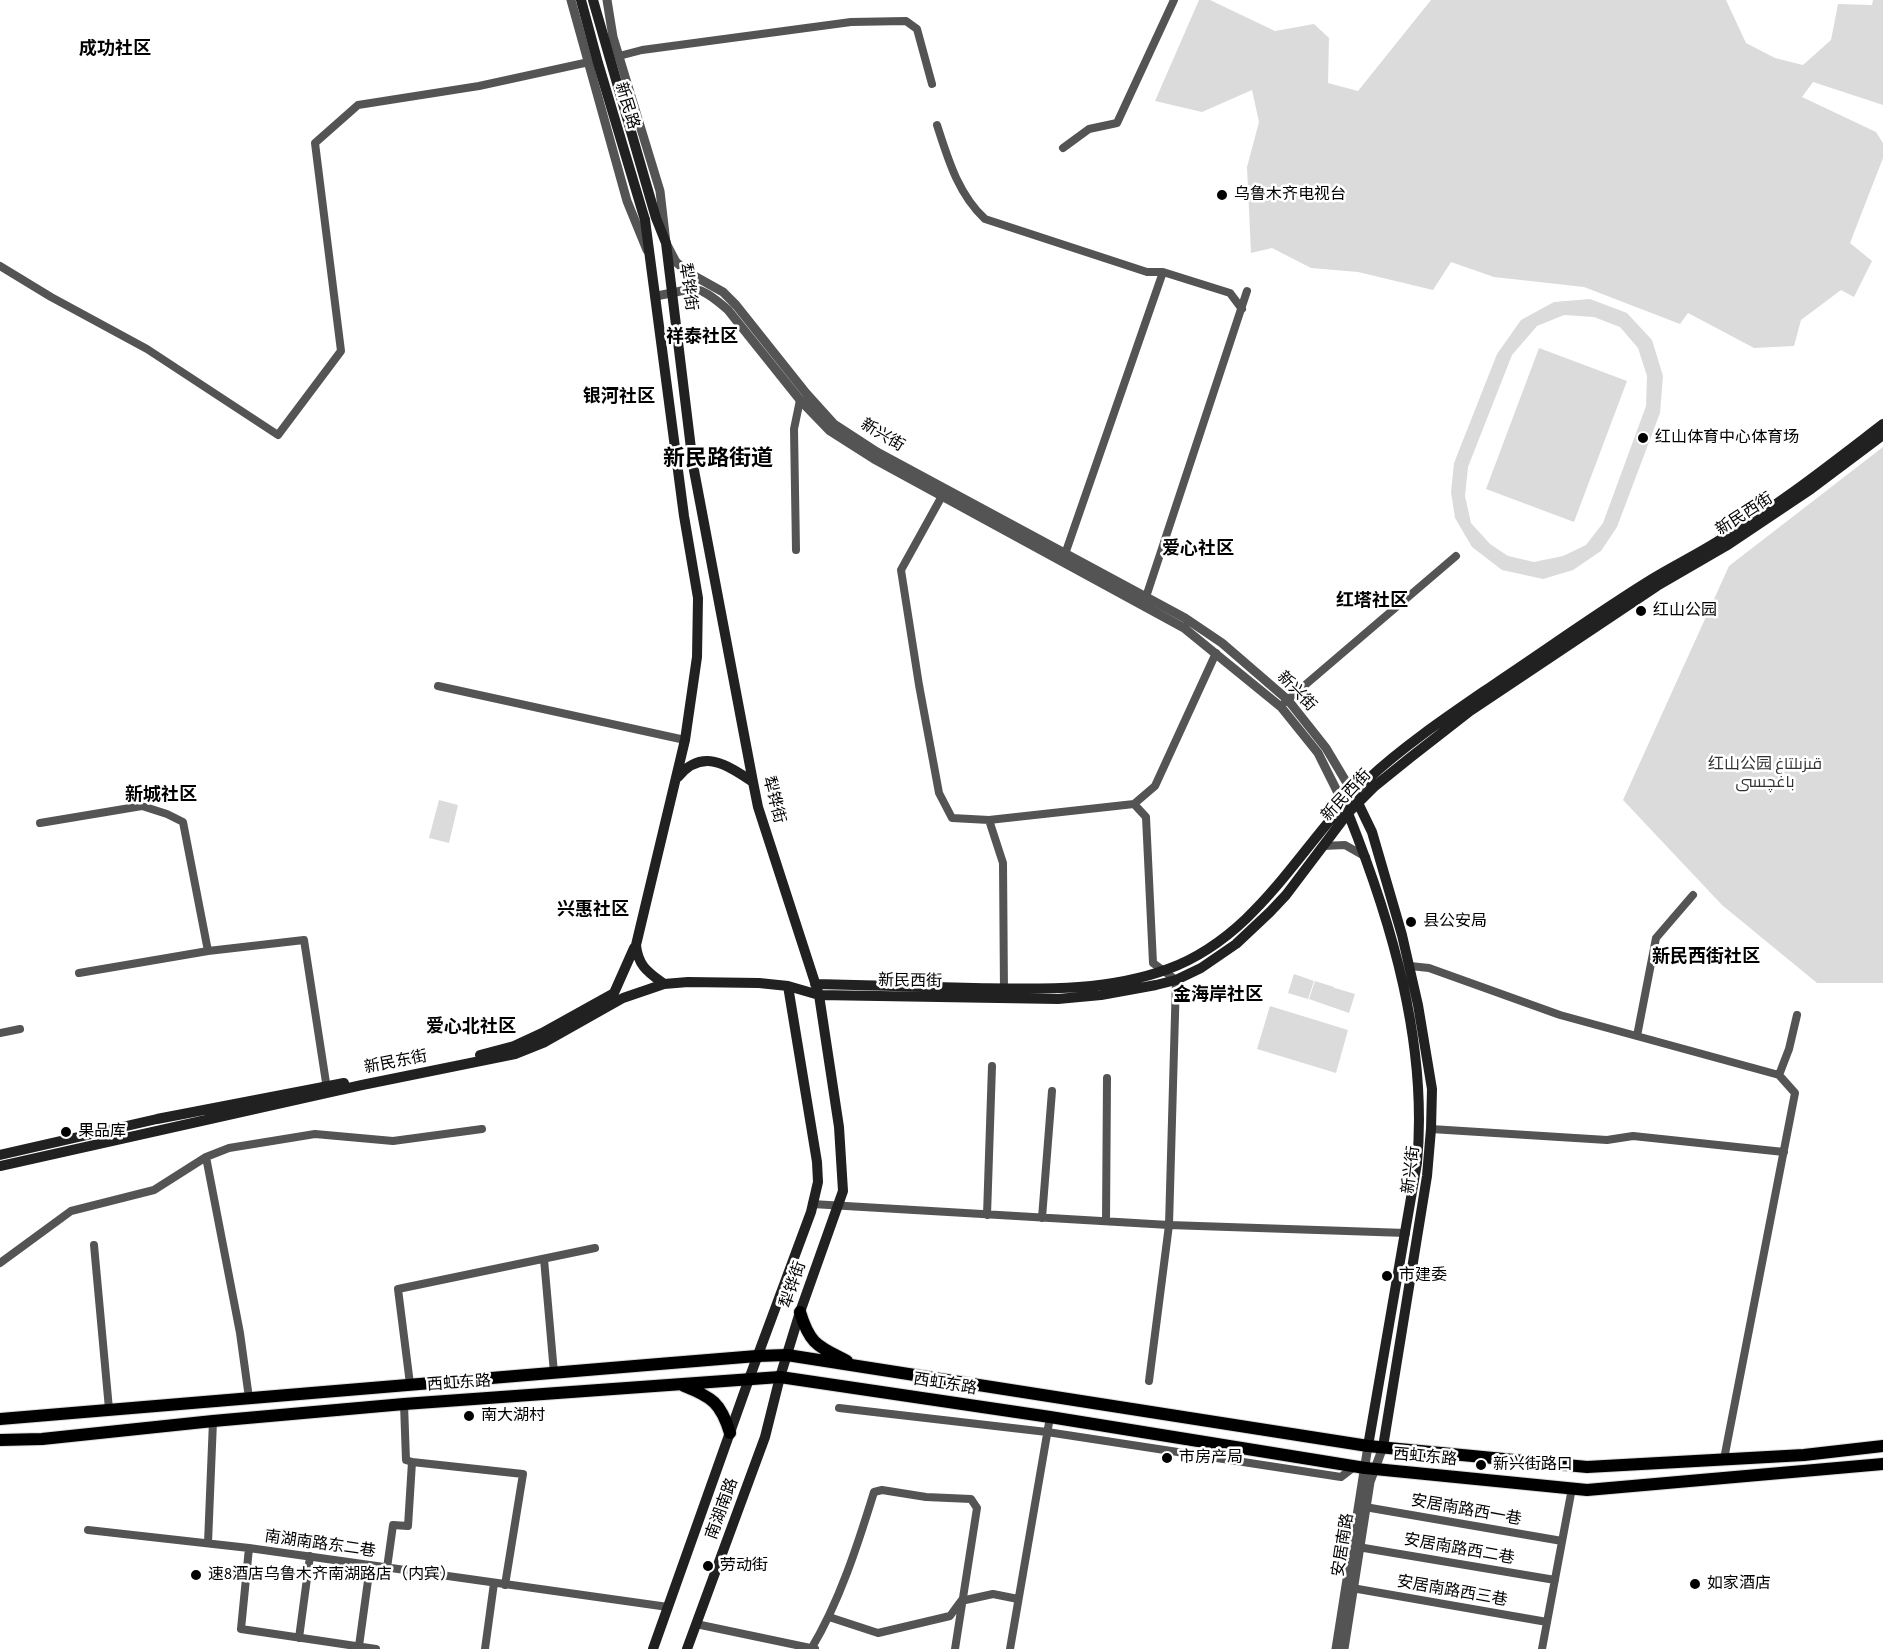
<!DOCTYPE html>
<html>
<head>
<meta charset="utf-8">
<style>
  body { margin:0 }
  canvas { display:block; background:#fff }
</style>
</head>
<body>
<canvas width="1883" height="1649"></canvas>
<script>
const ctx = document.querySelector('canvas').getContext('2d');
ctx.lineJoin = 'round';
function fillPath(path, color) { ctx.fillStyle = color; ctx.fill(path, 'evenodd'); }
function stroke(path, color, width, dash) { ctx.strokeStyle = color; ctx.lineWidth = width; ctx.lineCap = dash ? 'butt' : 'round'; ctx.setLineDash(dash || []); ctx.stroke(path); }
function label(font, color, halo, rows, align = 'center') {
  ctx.font = font + ' "Source Sans 3",Cairo,"Noto Sans SC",sans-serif'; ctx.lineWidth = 5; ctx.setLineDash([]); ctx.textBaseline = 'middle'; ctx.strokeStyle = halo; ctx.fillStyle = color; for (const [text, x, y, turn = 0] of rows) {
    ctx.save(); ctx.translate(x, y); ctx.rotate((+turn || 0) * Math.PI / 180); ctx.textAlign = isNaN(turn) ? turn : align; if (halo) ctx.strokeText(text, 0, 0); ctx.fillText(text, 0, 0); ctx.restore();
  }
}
fillPath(new Path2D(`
  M1199,0h11l65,31 39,-7 15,14 -1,45 30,8 73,-91h295l20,43 29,15 28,7 28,-25 7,-36 34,1 1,-5h10v105l-70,-23 -11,15 74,35 7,11v15l-33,85 22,18 -18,36 -13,-7 -40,30 -7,26 -40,2 -66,-35 -8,11 -96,-37 -90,-10 -43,-15 -18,28 -75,-18 -47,-4 -39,-20 -21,5 -4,-86 12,-45 -7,-32 -50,22 -47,-11z
  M1590,299l37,14 25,27 11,36 -3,37 -43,114 -16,24 -28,19 -30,9 -41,-9 -30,-23 -17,-29 -4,-26 3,-29 43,-109 24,-34 33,-18zM1564,315l30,2 26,10 18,21 9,28 -1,30 -43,117 -17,22 -23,11 -29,6 -26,-6 -18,-12 -19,-21 -6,-27 3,-29 44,-112 25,-29z
  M1539,348l88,33 -53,141 -88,-33z
  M1883,447v536h-66l-95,-78 -99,-105 106,-234z
  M439,800l19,5 -9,38 -20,-5z
  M1294,974l20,7 -6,18 -20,-6z
  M1315,981l19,6v2l1,-1 20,6 -6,19 -40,-14z
  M1270,1006l78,24 -12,43 -79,-24z`), '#dbdbdb');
const primary = new Path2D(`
  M800,1312c10,33 18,34 47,49
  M684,1386c28,11 37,17 46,47
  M0,1419l659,-55 98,-8 30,-1 581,91
  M0,1440l42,-1 171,-18 191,-17 376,-27 270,40 315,51`);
const trunk = new Path2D(`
  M1368,1446l219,21 217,-12 79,-9
  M1365,1468l222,22 296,-26`);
stroke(primary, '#dbdbdb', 14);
stroke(trunk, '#dbdbdb', 14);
stroke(new Path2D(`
  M619,56l23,-6 209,-28 55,-1 11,8 15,55
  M937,125c11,34 21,69 48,94l162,53h16l67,21 12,16
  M1063,148l26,-19 28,-6 57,-123
  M0,266l51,31 96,52 131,86 63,-84 -26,-208 43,-38 121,-19 110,-24
  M942,496l-41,74 18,115 20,108 13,25 37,2 145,-16 21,-18 61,-133
  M796,550l-2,-121 6,-29
  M1064,557l99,-285
  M1145,600l102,-309
  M438,686l247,54
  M1284,703l172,-147
  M1134,804l12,13 7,146 23,17 -7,245 -20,156
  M989,820l14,43 1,130
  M40,823l102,-17 25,8 16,8 25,129 96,-11 23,149
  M1323,846l22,-1 21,12
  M1410,966l19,2 131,47 219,60 16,18 -71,366
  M79,973l129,-22
  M0,1033l20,-4
  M1637,1036l19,-98 37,-43
  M1779,1075l10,-26 8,-34
  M1431,1129l176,11 26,-4 151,16
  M206,1157l34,176 9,65
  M812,1204l357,21 237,8
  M987,1215l5,-149
  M1042,1218l10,-127
  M1106,1221l1,-143
  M94,1245l15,164
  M544,1259l10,114
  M0,1263l71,-52 83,-21 52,-33 23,-9 86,-14 78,7 89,-12
  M410,1384l-12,-95 197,-41
  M839,1408l208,24 294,45 13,-10
  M412,1462l111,12 -18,111
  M1365,1507l197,34
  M88,1530l161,18 419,59
  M208,1543l5,-122
  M1358,1547l197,33
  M249,1548l-8,81 135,20
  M387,1568l6,-43 15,1 4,-64 -6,-2 -2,-56
  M1352,1588l195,34
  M829,1617l49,16 72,-17 11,-15 32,-7 25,5
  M696,1624l119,25
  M299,1638l11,-82
  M359,1646l11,-80
  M485,1649l9,-66
  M811,1649c28,-46 47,-105 63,-157l8,-2 44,7 45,2 6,9 -22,141
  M1010,1649l40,-232
  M1542,1649l30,-161`), '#545454', 8);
stroke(new Path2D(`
  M571,0l56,201 20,49
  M607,0l6,37 47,154 6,52 10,19 13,11 34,19 13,13 70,88 28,31 43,28 308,166 37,25 66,57 38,48 31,52
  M655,296c40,-6 39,-16 73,14l72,90 30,31 44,28 310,169 97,79 37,46 28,56
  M1336,1649l32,-203
  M1344,1649l26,-167 13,-35`), '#545454', 9);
stroke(new Path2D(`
  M593,0l63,218 10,25 27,222 60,317 5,25 61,188 20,132 4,64 -43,121 -20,65 -15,60 -78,212
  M645,220l39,296 14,82 -1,59 -12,83 -49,205c2,21 12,27 28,39
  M678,777c24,-29 48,-13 75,5
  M1358,803l14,29 30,103 16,70 14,84 -1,40 -4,47 -44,271
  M1348,813c44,110 80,231 69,350l-49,283
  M815,984c53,1 106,3 159,4 64,1 132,4 194,-19 92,-34 132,-125 199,-189 40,-37 87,-68 132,-99 51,-34 101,-70 153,-102 23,-14 48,-26 71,-41 55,-32 109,-75 160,-114
  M480,1055l34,-9 28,-13 72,-40 20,-45
  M0,1155l157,-36 187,-36
  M0,1166l362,-81 153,-31 30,-12 78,-44 41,-14 24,-2 71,1 29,3 31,9 239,4 43,-4 55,-10 20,-5 25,-12 35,-24 34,-32 16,-17 62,-82 27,-27 36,-29 59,-46 187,-125 69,-40 85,-57 72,-54
  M653,1649l96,-270 62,-167 7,-30 -1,-20 -29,-176`), '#212121', 10);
stroke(primary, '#000', 12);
stroke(trunk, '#000', 12);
stroke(new Path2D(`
  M581,0l17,63 47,157`), '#212121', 10);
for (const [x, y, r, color] of [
  [1222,195,6,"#000"],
  [1643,438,6,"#000"],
  [1641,611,6,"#000"],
  [1411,922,6,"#000"],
  [66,1132,6,"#000"],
  [1387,1276,6,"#000"],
  [469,1416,6,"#000"],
  [1167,1458,6,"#000"],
  [1481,1465,6,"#000"],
  [708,1566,6,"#000"],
  [196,1575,6,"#000"],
  [1695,1584,6,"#000"]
]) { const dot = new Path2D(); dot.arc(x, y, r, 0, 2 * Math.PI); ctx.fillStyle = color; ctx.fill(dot); stroke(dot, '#fff', 2); }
label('16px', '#000', '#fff', [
  ["新民路",626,106,73],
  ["犁铧街",687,287,82],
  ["新兴街",882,436,31],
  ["新民西街",1745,515,-33],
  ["新兴街",1296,692,46],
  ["新民西街",1347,796,-47],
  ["犁铧街",773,800,76],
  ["新民西街",910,982,1],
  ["新民东街",396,1063,-11],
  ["新兴街",1412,1170,-83],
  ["犁铧街",794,1285,-71],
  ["西虹东路",459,1384,-4],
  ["西虹东路",945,1385,9],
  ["西虹东路",1425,1458,5],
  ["南湖南路",723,1509,-70],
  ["安居南路西一巷",1466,1511,10],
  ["南湖南路东二巷",320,1545,8],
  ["安居南路",1344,1545,-81],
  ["安居南路西二巷",1459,1550,10],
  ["安居南路西三巷",1452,1592,10]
]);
label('16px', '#000', '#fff', [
  ["乌鲁木齐电视台",1234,195],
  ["红山体育中心体育场",1655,438],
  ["红山公园",1653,611],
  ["县公安局",1423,922],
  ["果品库",78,1132],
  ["市建委",1399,1276],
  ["南大湖村",481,1416],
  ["市房产局",1179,1458],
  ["新兴街路口",1493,1465],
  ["劳动街",720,1566],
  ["速8酒店乌鲁木齐南湖路店（内宾）",208,1575],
  ["如家酒店",1707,1584]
], 'left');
label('16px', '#323232', '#fff', [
  ["红山公园 قىزىلتاغ",1765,765],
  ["باغچىسى",1765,783]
]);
label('bold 18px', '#000', '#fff', [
  ["成功社区",115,50],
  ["祥泰社区",702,338],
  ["银河社区",619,398],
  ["爱心社区",1198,550],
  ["红塔社区",1372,602],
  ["新城社区",161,796],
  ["兴惠社区",593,911],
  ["新民西街社区",1706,958],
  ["金海岸社区",1218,996],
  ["爱心北社区",471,1028]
]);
label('bold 22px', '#000', '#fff', [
  ["新民路街道",718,460]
]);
</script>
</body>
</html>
